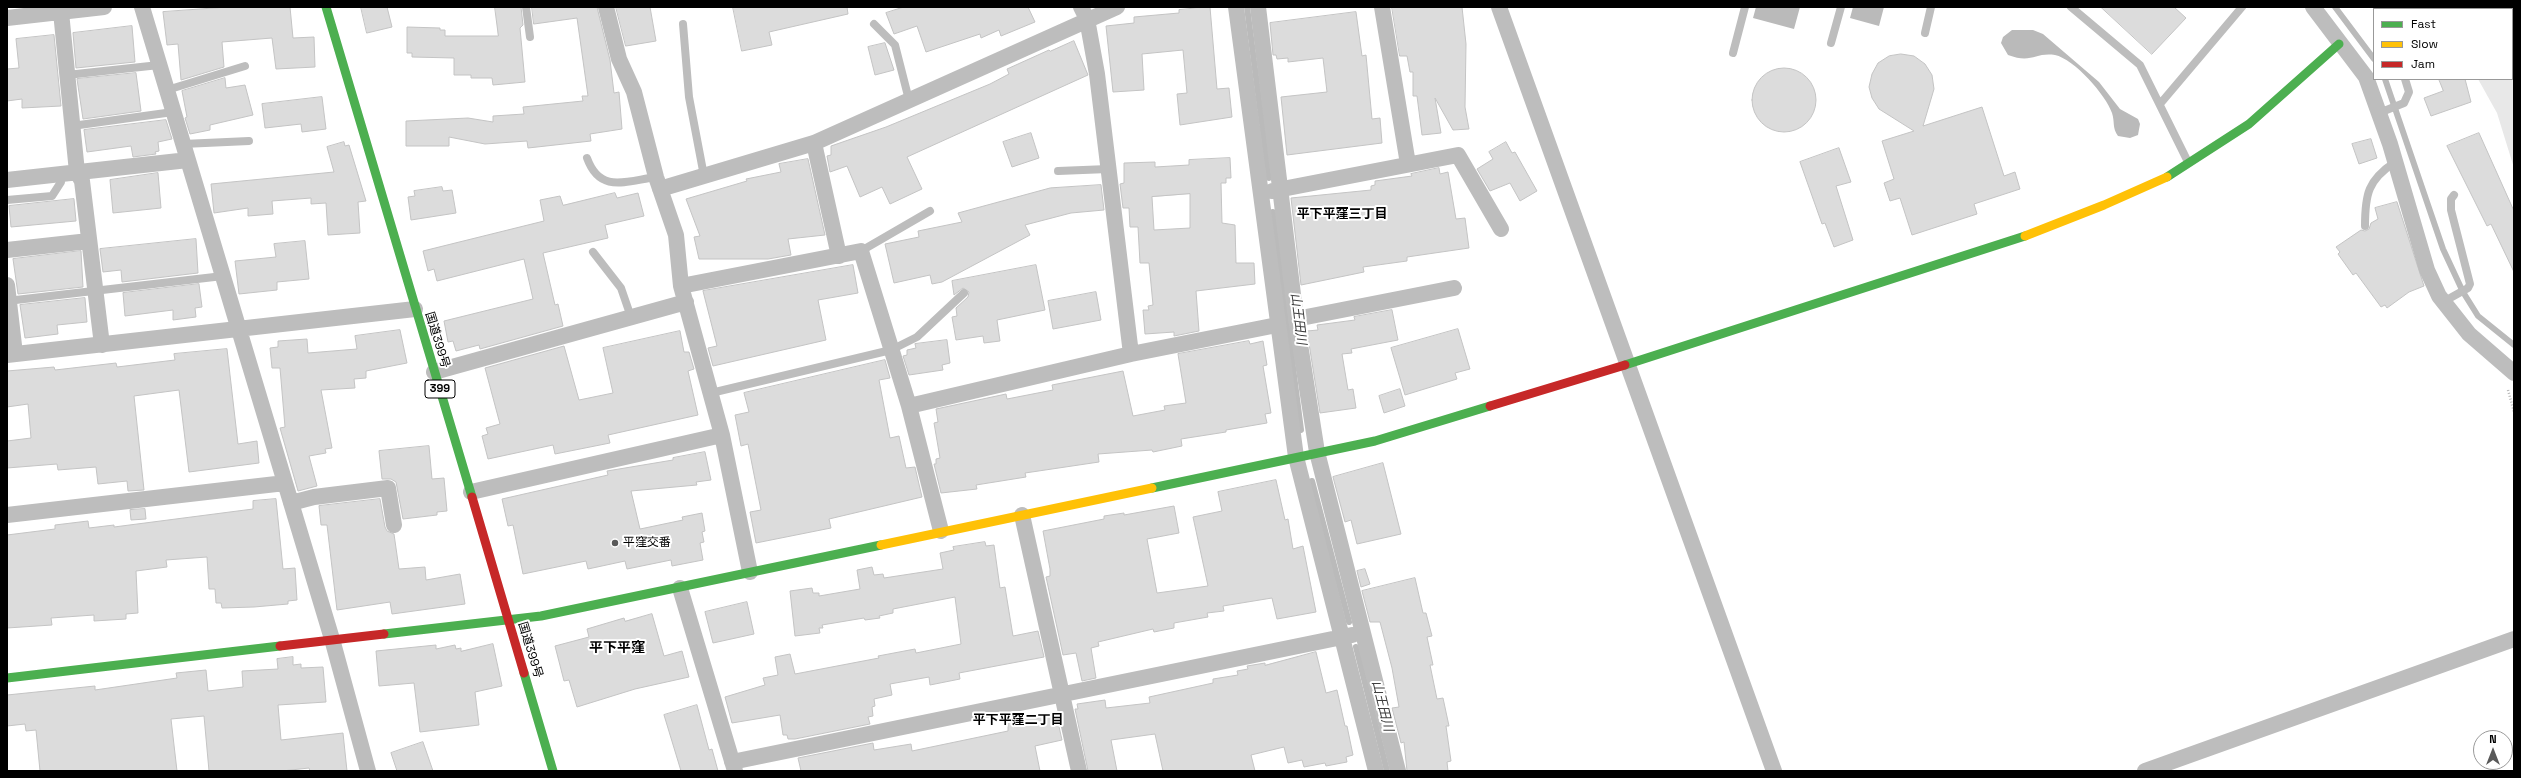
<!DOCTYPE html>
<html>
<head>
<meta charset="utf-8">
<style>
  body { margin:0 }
  #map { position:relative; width:2521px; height:778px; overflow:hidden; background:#fff; font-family:"Space Grotesk",sans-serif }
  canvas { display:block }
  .frame { position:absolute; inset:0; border:8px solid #000; pointer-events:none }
  .legend { position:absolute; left:2373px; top:8px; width:140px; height:72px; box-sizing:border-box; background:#fff; border:1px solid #999; margin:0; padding:5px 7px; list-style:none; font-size:12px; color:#000 }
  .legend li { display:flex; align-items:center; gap:8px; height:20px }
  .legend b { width:20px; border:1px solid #999 }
  .north { position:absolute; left:2473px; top:730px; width:40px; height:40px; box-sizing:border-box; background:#fff; border:1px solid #999; border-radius:50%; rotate:0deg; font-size:11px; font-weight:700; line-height:16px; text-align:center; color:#000 }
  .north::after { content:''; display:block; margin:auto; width:14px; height:18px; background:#595959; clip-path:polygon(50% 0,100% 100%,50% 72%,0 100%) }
</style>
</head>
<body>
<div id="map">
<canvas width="2521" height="778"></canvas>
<div class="frame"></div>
<ul class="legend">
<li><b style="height:5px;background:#4caf50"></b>Fast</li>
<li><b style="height:5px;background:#ffc107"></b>Slow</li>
<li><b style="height:5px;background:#c62828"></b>Jam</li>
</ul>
<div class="north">N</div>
</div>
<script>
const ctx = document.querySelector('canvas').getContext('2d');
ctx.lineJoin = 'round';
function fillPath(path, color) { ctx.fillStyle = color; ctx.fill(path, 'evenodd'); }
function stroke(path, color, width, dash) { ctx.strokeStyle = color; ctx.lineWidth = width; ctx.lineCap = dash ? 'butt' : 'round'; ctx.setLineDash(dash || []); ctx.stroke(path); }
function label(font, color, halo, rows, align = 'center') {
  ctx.font = font + ' "Space Grotesk","Noto Sans JP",sans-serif'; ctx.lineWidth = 4; ctx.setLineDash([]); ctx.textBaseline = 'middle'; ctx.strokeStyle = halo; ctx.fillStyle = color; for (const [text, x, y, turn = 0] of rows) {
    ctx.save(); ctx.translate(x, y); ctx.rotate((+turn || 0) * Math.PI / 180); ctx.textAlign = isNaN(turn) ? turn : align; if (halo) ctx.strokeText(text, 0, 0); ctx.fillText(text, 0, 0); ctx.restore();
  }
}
fillPath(new Path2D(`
  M2439,7h75v161l-17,-55 -19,-34h34v-70h-72z`), '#e8e8e8');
fillPath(new Path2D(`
  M1756,7h44l-6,22 -41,-11z
  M1853,7h31l-5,19 -29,-8z
  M2012,30h21l10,4 56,48 21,27 18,10 2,5 -2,11 -8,3 -12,-2c-6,-8 -3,-14 -6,-23 -6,-18 -38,-54 -57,-58 -20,-3 -23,9 -47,0l-7,-12 2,-6z`), '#bababa');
stroke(new Path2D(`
  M1247,7l22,171
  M2335,7l39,52
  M2385,79l58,170 20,43 15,24 36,29
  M1273,212l28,218
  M1312,481l37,141
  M1356,647l31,124`), '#bababa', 6);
const building = new Path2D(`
  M228,7h62l3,31 21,-1 1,30 -39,2 -4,-31 -50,4 2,25 -43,13 -3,-36 -11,1 -4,-33z
  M361,7h26l5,20 -25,6z
  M495,7h26l2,18 -3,3 5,54 -32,3 -1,-7h-21v-3h-17v-17l-42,-1v-4h-5v-26l33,1v2h5v6h53z
  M532,7h65l13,53 4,33 5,-1 3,37 -32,5 1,7 -63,7 -1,-7 -42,3 -36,-7v9h-43v-25l62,-3 25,4v-6l31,-2 -1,-7 60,-6 -1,-5h6l-11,-78 -43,6z
  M616,7h34l6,34 -30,5z
  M733,7h114l1,7 -79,18 3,13 -30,6z
  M904,7h124l7,15 -34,14 -2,-6 -18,8 -1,-4 -54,18 -9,-26 -23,8 -8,-21z
  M1210,7l7,82 12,-1 3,29 -52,8 -3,-31 10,-1 -4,-43 -41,4 2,36 -31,2 -7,-66 28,-3v-6l45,-4v-3z
  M1392,7h70l4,37 -1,63 4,22 -16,1 -18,-32 6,35 -19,2 -5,-39h-4v-24h-3l-3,-16h-7z
  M2101,7h73l12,11 -34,36z
  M1356,12l6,44 4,-1 6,64 8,-1 2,25 -95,12 -6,-58 46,-5 -4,-34 -35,4v-4l-11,1 -1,-4h-3l-3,-32z
  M132,26l3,36 -59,6 -3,-35z
  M54,35l7,71 -39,2v-9l-15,2v-32l12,-1 -3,-29z
  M1074,41l14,34 -181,82 15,32 -32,15 -8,-17 -22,10 -13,-31 -17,6 -3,-16 4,-1v-9l55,-19 104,-43 19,-10 -2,-5 42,-19 1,1z
  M885,43l9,27 -19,5 -7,-28z
  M1901,54l13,2 11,8 7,11 2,14 -11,37 59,-19 22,69 11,-4 5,17 -46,15 3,10 -65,21 -12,-37 -10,3 -6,-18 10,-4 -12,-38 32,-10 -35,-22 -7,-11 -3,-11 3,-13 6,-11 11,-7z
  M1752 100a32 32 0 1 1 64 0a32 32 0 1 1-64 0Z
  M136,73l5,38 -58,8 -6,-40z
  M225,78l1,10 19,-3 8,30 -43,10v5l-20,4 -5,-16 2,-1 -5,-26z
  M2439,79h26l6,23 -40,14 -7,-18 19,-7z
  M322,97l4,32 -24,3 -1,-8 -36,4 -3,-24z
  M166,120l6,19 -14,3 1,9 -4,1 1,2 -23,3 -2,-11 -44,6 -3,-22z
  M1031,133l8,25 -27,9 -9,-25z
  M2479,133l35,78v61l-23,-48 -4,2 -40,-80z
  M2371,139l6,19 -18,6 -7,-20z
  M344,142l1,4 4,-1 17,56 -8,1 2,31 -32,2 -2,-32 -15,1v-6l-39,3 1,13 -25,2v-8l-34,5 -3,-29 123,-12 -7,-25z
  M1506,142l6,11 3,-1 22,39 -17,10 -10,-18 -20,8 -13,-22 16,-10 -4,-7z
  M1839,148l12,34 -15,4 17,54 -19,7 -9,-24 -3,1 -22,-62z
  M1230,158l1,20h-5v5h-5l1,40 13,2 1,38h18l1,21 -59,7 3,40 -25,5v-4l-29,2 -2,-24h6l-1,-4 5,-1 -4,-42h-9l-2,-36h-8l-1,-19h-6l-3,-24 4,-1v-20l31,-1v5l34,-2v-5zM1190,194v34l-36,2 -2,-33z
  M808,159l17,76 -37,4 3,16 -23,4h-69l-5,-22 6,-1 -14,-37 61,-18 -1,-2 35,-7 -2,-8z
  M1439,168l1,6 8,-2 8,47 9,-1 4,30 -62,9v4l-44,6 1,5 -63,13 -10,-87 80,-8v-4l4,-1v-4l37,-5 -1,-2z
  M158,173l3,35 -48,5 -3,-33z
  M1101,185l3,25 -33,3 -46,12 5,10 -88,47 -10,2 -2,-9 -36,8 -9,-39 34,-7 -1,-6 44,-9 -4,-9 92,-25z
  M442,187l1,4 9,-1 4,23 -45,7 -3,-23 7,-1 -1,-5z
  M615,193l2,5 21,-5 6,23 -39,9 3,13 -65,15 12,52 3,-1 5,22 -83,23 -1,-4 -23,6 -3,-10 -5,1 -4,-21 89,-22 -9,-40 -87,22 -3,-12 -6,2 -5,-20 121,-30 -4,-21 20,-4 3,9z
  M74,199l2,22 -65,6 -2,-21z
  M2397,202l27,84 -15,6 -22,16 -2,-3 -4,2 -25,-34 -3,2 -15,-21 2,-2 -4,-5 25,-17 4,1 4,-2 2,-6 7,-4 -3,-11z
  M196,239l2,34 -76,9 -1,-12 -18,2 -3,-23z
  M305,241l4,38 -32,3v8l-38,4 -4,-33 41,-4 -2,-13z
  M81,251l2,36 -65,7 -5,-35z
  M853,265l5,28 -40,7 8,40 -113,26 -5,-18 9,-2 -14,-55z
  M1036,265l9,45 -48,10 3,21 -16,2 -1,-7 -27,4 -4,-23 5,-1 -1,-8 12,-11 1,-5 -6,-4 -9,7 -2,-14z
  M199,284l3,23 -7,1 1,9 -23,3v-10l-48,6 -2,-23z
  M1096,292l5,28 -48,9 -5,-28z
  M85,298l2,24 -30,3 1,9 -33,4 -5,-33z
  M1392,310l6,30 -47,9 1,4 -10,1 6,36 5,-1 3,19 -36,5 -13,-82 11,-1 -1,-5 38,-5 -1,-3z
  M1458,329l12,40 -15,4 2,6 -52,16 -14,-47z
  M400,330l7,33 -41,8v7l-12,1 1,9 -34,2 11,58 -7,1 1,4 -17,3 8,30 -19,5 -18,-63 5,-1 -5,-59h-8l-2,-20 8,-1v-6l29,-2 1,14 49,-4 -2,-13z
  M680,331l4,21h5l5,17 -6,2 10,44 -90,20 2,8 -55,11 -2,-9 -65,14 -6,-23 6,-2 -2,-6 14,-4 -15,-56 79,-22 15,54 34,-7 -10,-45z
  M947,340l3,23 -8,2 1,5 -34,5 -6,-19 4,-1v-5l9,-2 -1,-4z
  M1249,341l1,3 13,-3 4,24 -4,1 8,47 -6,1 2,9 -41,7v2l-45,7 1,7 -29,6 -1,-2 -54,4 1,8 -74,11 1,4 -50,8 1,4 -36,4 -7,-29h2v-5l4,-1 -6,-35 4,-1 -2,-13 70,-15 1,5 46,-9 -1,-5 71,-14 10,45 32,-6 -1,-4 22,-3 -8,-49z
  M227,349l11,95 19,-3 2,22 -70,9 -10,-82 -45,6 10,94 -16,1 -1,-10 -29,3 -2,-17 -38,3 -1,-6 -50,4v-27l24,-3 -3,-34 -21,3v-36l47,-4 1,3 61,-7 1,4 58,-7 -1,-6z
  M885,360l5,18 -11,2 11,58 9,-2 7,32 9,-1 7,30 -93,22 2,9 -75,15 -6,-31 11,-2 -13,-66 -7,2 -6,-31 14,-3 -5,-19z
  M1400,389l5,17 -21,7 -5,-17z
  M429,446l3,33 12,-1 3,33 -10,1v3l-34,4 -7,-37 -5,-3h-9l-3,-28z
  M705,452l6,28 -15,2 1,3 -66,6 9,38 43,-9 -1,-3 20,-4 3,18 -3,1 2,10 -4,1 3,17 -31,6 -1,-6 -44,9 -2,-8 -37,8 -2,-8 -63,13 -10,-49 -5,1 -6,-27 106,-24 -1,-4 66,-11v-2z
  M1383,463l18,71 -44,10 -6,-24 -6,2 -12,-45z
  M1276,480l9,40 3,-1 5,30 10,-3 13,66 -39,7 -5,-21 -49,8 1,5 -17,2 1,4 -34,6v5l-20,4 -1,-3 -55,13 1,4 -8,2 5,30 -14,3 -6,-28 -13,2 -17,-78 4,-1v-7l-7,-38 61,-12v-3l20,-3v2l50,-9 5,27 -32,6 10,54 51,-7 -15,-69 29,-6 -4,-19z
  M276,499l7,70 12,-1 2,32 -9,1v3l-34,3 -32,1 -1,-5h-5l-1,-14h-6l-2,-32 -41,3 1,7 -31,4 2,42 -12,1v5l-32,2v-6l-43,3 1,7 -45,3v-93l48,-6v-4l33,-4 1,7 25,-3v2l139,-18v-8z
  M380,499l5,28 2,4 7,3 5,35 26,-2 1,13 34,-6 5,30 -73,10 -2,-12 -53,8 -10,-85h-6l-2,-19z
  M145,509l1,10 -15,1 -1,-10z
  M985,542l1,4 8,-1 6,43 5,-1 8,49 25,-5 6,26 -85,16 1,6 -30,6 -1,-8 -39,7 2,11 -18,4 1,7 -3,1 1,9 -5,1 2,7 -75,15h-7l-1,-4h-4l-3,-20 -48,8 -7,-26 40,-12 -2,-7 15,-3 -3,-18 15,-3 5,20 84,-16 -1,-2 37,-7 1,4 45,-9 -6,-47 -62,12v4l-14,3 1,2 -15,2 -1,-2 -42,7 1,3h-4l1,5 -25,3 -5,-45 22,-3 1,5h6v3l41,-7 -3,-19 15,-3 2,8 9,-1 1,4 59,-9 -3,-16 14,-3 -1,-3z
  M1365,569l5,15 -9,3 -4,-16z
  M1415,578l8,35h3l6,23 -5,1 6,28h-3l7,34 6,-1 6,28h-3l5,35 -4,1 1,9h-41l-3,-29 -3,1 -9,-35 7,-1 -7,-39 -12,-46h-10l-8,-31z
  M747,602l7,32 -41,9 -8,-31z
  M652,614l12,42 18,-5 7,26 -54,12 -58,18 -8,-27 -5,1 -9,-35 34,-9 -2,-8 37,-11 1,3z
  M493,644l9,42 -27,6 4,33 -59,7 -6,-49 -35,3 -3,-35 60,-6v4l19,-4 1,4 5,-1v3z
  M1316,652l10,41 11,-3 8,36h2l6,29 -7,2 1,5 -21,4 -1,-3 -21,4 -2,-7 -14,3 -4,-16 -33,8 4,16h-92l-8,-37 -44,6 6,31h-29l-13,-62h3l-1,-5 28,-4 1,8 44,-5 -1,-6 64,-14v-4l25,-4 -1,-4 11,-2 -1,-3 18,-3v2z
  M293,657v8l8,-1v4l22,-1 3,35 -48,3 3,35 62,-7 4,38h-37l-1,-3 -27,3h-73l-5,-55 -33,3 6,52h-137l-4,-41 -10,1 -1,-7 -18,2v-31l88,-9v4l82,-12 -1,-5 30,-3 2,21 35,-4 -1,-16 36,-2 -1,-10z
  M697,705l12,45 3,-1 6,22h-37l-17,-56z
  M1056,713l6,27 -27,6 5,25h-239l-3,-13 75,-15 1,7 37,-6 1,7 96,-20v-11l27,-6 1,4z
  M423,742l10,29h-36l-6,-18z`);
fillPath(building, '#dcdcdc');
stroke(building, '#c4c4c4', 1);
stroke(new Path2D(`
  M2508,390l6,22`), '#b8b8b8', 2.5, [1, 2]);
stroke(new Path2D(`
  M526,7l4,30
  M2071,7l69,58 48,97
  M683,24l6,73 15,79
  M874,24l21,21 14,55
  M1925,33l6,-26
  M1831,43l10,-36
  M1733,53l12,-46
  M67,75l92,-10
  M167,90l78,-24
  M2160,104l82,-97
  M2379,113l25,-10 5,-11 -4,-13
  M72,126l101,-14
  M183,144l66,-3
  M587,158c13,36 39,23 69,19
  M1058,171l50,-2
  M7,200l45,-4 9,-14 -1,-8
  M2365,226c0,-32 3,-46 30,-64
  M861,251l69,-40
  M593,252l28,36 10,29
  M7,301l216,-25
  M2443,302l25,-14 2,-4 -19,-74v-11l3,-4
  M711,393l180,-43 26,-13 47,-44`), '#bdbdbd', 8);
stroke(new Path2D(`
  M142,7l190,632 36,132
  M606,7l13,52 15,33 22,85 20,58 5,51 41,149 28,137
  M1081,7l6,12 10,55 34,280
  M1236,7l60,450 80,314
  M1258,7l38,312 21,133 81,319
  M1382,7l26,157
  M1499,7l275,764
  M2313,7l53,70 24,67 37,126 12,26 30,38 45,39
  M61,12l16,160 5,9 20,164
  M7,18l97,-11
  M814,143l25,113
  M7,180l181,-20
  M660,189l154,-46 303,-136
  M1272,191l186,-36 43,74
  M7,250l82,-9
  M7,285l8,69
  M681,286l180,-35 48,155 32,125
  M1296,319l158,-31
  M7,355l408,-46
  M434,372l252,-70
  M909,406l222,-52 146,-29
  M471,492l251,-57
  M291,503l23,-6 74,-9 6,37
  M7,515l278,-32
  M1022,515l57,256
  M680,588l55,183
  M732,762l620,-127
  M2145,771l369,-132`), '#bdbdbd', 16);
stroke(new Path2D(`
  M326,7l146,490
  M2167,177l82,-53 90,-80
  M1625,365l400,-129
  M1152,488l223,-47 115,-35
  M384,634l157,-18 340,-71
  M524,673l29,98
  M7,678l273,-32`), '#4caf50', 9);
stroke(new Path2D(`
  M2025,236l79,-31 63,-28
  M881,545l271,-57`), '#ffc107', 9);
stroke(new Path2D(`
  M1490,406l135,-41
  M472,497l52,176
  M280,646l104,-12`), '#c62828', 9);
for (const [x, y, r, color] of [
  [615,543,4,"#595959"]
]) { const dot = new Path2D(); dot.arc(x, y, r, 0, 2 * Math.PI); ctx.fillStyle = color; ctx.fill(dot); stroke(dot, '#fff', 1.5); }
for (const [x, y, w] of [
  [440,389,30]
]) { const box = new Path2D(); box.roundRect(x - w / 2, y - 9, w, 18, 3); ctx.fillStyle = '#fff'; ctx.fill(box); stroke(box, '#000', 1); }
label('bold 11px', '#000', null, [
  ["399",440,389]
]);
label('12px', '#000', '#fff', [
  ["国道399号",437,340,73],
  ["国道399号",530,650,73]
]);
label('12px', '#000', '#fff', [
  ["平窪交番",623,543]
], 'left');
label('bold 13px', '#000', '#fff', [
  ["平下平窪三丁目",1342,214],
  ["平下平窪二丁目",1018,720]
]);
label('italic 13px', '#3e3e3e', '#fff', [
  ["山王田川",1298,319,83],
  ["山王田川",1382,706,76]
]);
label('bold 14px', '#000', '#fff', [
  ["平下平窪",617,648]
]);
</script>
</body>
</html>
